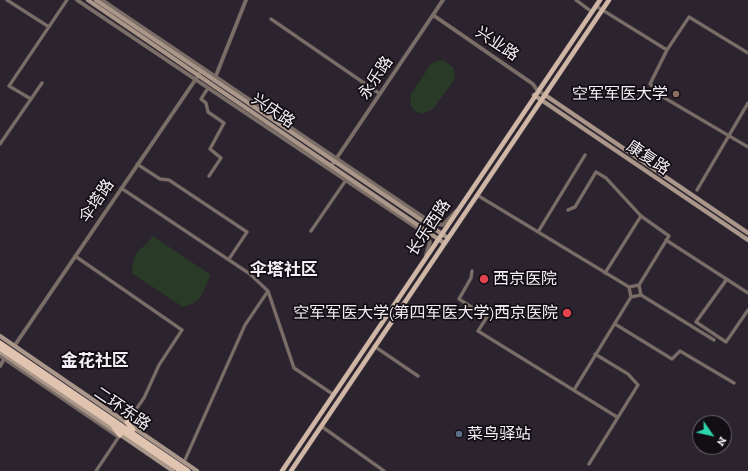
<!DOCTYPE html>
<html>
<head>
<meta charset="utf-8">
<style>
  body { margin:0 }
  #map { position:relative; width:748px; height:471px; overflow:hidden; background:#2b232e; font-family:"Zilla Slab",serif }
  canvas { display:block }
  .north { position:absolute; left:692px; top:415px; width:40px; height:40px; box-sizing:border-box; background:#120e13; border:1px solid #6c686e; border-radius:50%; rotate:124deg; font-size:11px; font-weight:700; line-height:16px; text-align:center; color:#f4eff6 }
  .north::after { content:''; display:block; margin:auto; width:14px; height:18px; background:#2cd5ab; clip-path:polygon(50% 0,100% 100%,50% 72%,0 100%) }
</style>
</head>
<body>
<div id="map">
<canvas width="748" height="471"></canvas>
<div class="north">N</div>
</div>
<script>
const ctx = document.querySelector('canvas').getContext('2d');
ctx.lineJoin = 'round';
function fillPath(path, color) { ctx.fillStyle = color; ctx.fill(path, 'evenodd'); }
function stroke(path, color, width, dash) { ctx.strokeStyle = color; ctx.lineWidth = width; ctx.lineCap = dash ? 'butt' : 'round'; ctx.setLineDash(dash || []); ctx.stroke(path); }
function label(font, color, halo, rows, align = 'center') {
  ctx.font = font + ' "Zilla Slab","Noto Sans SC",serif'; ctx.lineWidth = 3.5; ctx.setLineDash([]); ctx.textBaseline = 'middle'; ctx.strokeStyle = halo; ctx.fillStyle = color; for (const [text, x, y, turn = 0] of rows) {
    ctx.save(); ctx.translate(x, y); ctx.rotate((+turn || 0) * Math.PI / 180); ctx.textAlign = isNaN(turn) ? turn : align; if (halo) ctx.strokeText(text, 0, 0); ctx.fillText(text, 0, 0); ctx.restore();
  }
}
fillPath(new Path2D(`
  M443,60l10,7 2,6 -1,7 -21,29 -11,5 -7,-3 -4,-5v-12l20,-30 5,-3z
  M153,236l58,39c-9,16 -7,27 -28,32l-51,-34c2,-27 8,-19 21,-37z`), '#293b27');
const minor = new Path2D(`
  M7,0l42,27
  M576,0l16,12
  M596,6l71,44
  M271,19l109,75
  M748,53l-59,-36 -22,33 -17,34 13,13 85,50
  M208,88l-7,11 5,4 2,9 16,11 -14,26 11,9 -12,18
  M31,99l11,-16
  M0,144l31,-45 -22,-13 58,-86
  M137,164l23,15 9,1 78,52 -18,27
  M121,188l129,86 18,17 26,77 40,27
  M697,190l51,-87
  M477,195l152,92 10,-2 2,10 -10,2 -2,-10
  M568,210l7,-3 21,-35 10,6 35,38 -36,57
  M311,231l35,-51
  M538,232l47,-77
  M666,240l82,53
  M75,256l107,74 -23,35 -15,33 -17,24
  M472,271l-1,7 -12,21 28,18 -9,14 139,86
  M727,279l-31,43 30,20 22,-32
  M639,285l30,-49 -28,-20
  M641,295l73,45
  M615,324l57,35 8,-8 54,32
  M374,346l44,30
  M0,356l117,80 3,-1
  M574,390l57,-93
  M321,426l63,45
  M184,462l61,-137 23,-34
  M589,464l49,-79 -10,-11 -33,-20
  M96,471l24,-36`);
const tertiary = new Path2D(`
  M77,0l349,234 4,8 -4,13
  M102,0l330,223 11,2 13,-14
  M433,15l100,69 4,6 8,5
  M215,78l31,-78
  M330,168l113,-168
  M15,345l185,-272
  M0,366l3,-5 1,-6`);
const secondary = new Path2D(`
  M88,0l356,243
  M96,0l352,238
  M534,95l214,145
  M545,95l203,138
  M0,336l197,135
  M0,352l173,119`);
const primary = new Path2D(`
  M282,471l318,-471
  M291,471l318,-471`);
const trunk = new Path2D(`
  M0,343l188,128
  M0,348l181,123
  M127,422l6,8
  M114,427l6,8`);
stroke(minor, '#47404a', 4);
stroke(tertiary, '#47404a', 4.5);
stroke(secondary, '#47404a', 5);
stroke(primary, '#47404a', 5.5);
stroke(trunk, '#47404a', 6);
stroke(minor, '#7b6e66', 3);
stroke(tertiary, '#7b6e66', 3.5);
stroke(secondary, '#ab9789', 4);
stroke(primary, '#d0b6a4', 4.5);
stroke(trunk, '#e1c4b0', 5);
for (const [x, y, r, color] of [
  [676,94,4,"#8d6e63"],
  [484,279,5,"#e0444e"],
  [567,313,5,"#e0444e"],
  [459,434,4,"#5c6f8a"]
]) { const dot = new Path2D(); dot.arc(x, y, r, 0, 2 * Math.PI); ctx.fillStyle = color; ctx.fill(dot); stroke(dot, '#120e13', 1.5); }
label('16px', '#f4eff6', '#120e13', [
  ["兴业路",497,44,34],
  ["永乐路",376,78,-56],
  ["兴庆路",273,111,34],
  ["康复路",648,158,34],
  ["伞塔路",97,201,-56],
  ["长乐西路",429,228,-56],
  ["二环东路",122,409,34]
]);
label('16px', '#f4eff6', '#120e13', [
  ["空军军医大学",668,94],
  ["西京医院",493,279,"left"],
  ["空军军医大学(第四军医大学)西京医院",558,313],
  ["菜鸟驿站",467,434,"left"]
], 'right');
label('bold 17px', '#f4eff6', '#120e13', [
  ["伞塔社区",284,270],
  ["金花社区",95,361]
]);
</script>
</body>
</html>
